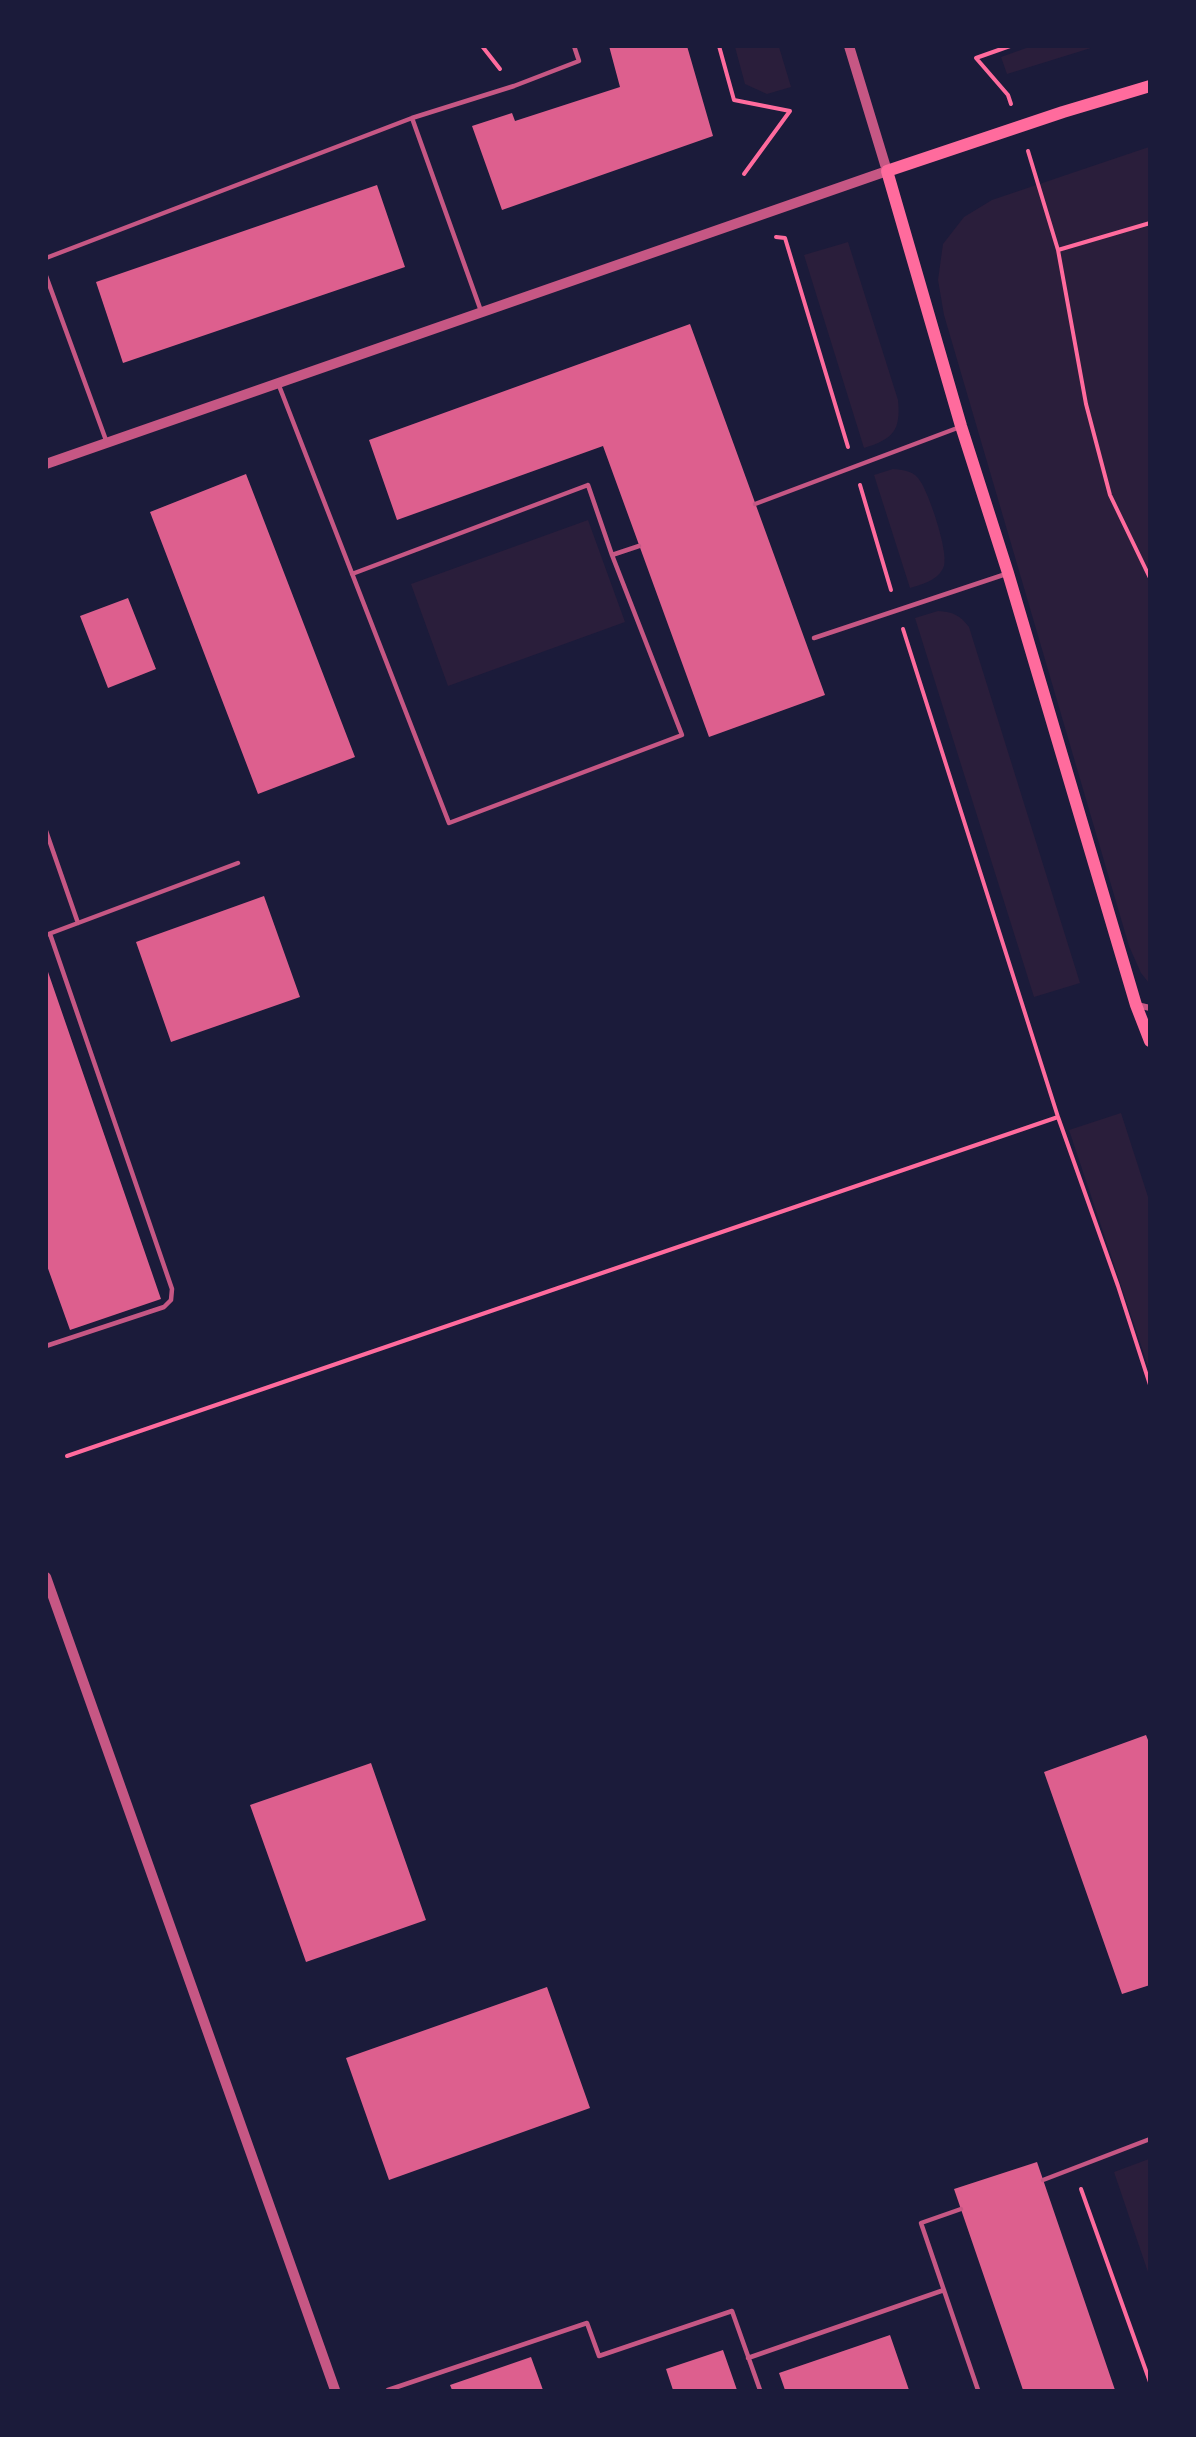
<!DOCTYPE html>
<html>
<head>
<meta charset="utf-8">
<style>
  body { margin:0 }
  #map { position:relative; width:1196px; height:2437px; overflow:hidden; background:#1b1b3a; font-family:Manrope,sans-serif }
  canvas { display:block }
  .frame { position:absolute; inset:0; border:48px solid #1b1b3a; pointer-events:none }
</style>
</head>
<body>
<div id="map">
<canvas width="1196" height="2437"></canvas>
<div class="frame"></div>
</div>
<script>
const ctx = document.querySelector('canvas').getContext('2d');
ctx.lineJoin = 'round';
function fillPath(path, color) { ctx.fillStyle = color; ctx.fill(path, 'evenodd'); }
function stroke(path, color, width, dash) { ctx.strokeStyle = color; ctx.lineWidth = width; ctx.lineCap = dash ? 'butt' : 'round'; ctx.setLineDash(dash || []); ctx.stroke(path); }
fillPath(new Path2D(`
  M1032,46h62v1l-87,27 -6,-17z
  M735,47h44l12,40 -24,7 -22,-10z
  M1149,147v836l-8,-10 -12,-27 -185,-631 -6,-35 5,-36 21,-27 28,-17z
  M848,242l50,158c3,31 -5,39 -34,48l-60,-193z
  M893,469c9,1 18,1 25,9 10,11 31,74 26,88 -5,14 -21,18 -34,22l-36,-113z
  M588,520l37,102 -177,64 -37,-102z
  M938,611c15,1 22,4 31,16l111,356 -46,14 -119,-379z
  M1121,1113l28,87v169l-80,-239z
  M1149,2159v116l-35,-103z`), '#2a1e3b');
fillPath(new Path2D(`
  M609,46h78l26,90 -211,74 -30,-84 40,-13 3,8 105,-34z
  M377,185l28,82 -282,96 -27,-81z
  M690,324l135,371 -116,42 -106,-291 -206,74 -28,-80z
  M246,474l109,283 -97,37 -108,-282z
  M128,598l28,71 -48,19 -28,-72z
  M264,896l36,101 -129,45 -35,-100z
  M47,969l114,330 -91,31 -24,-67z
  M1146,1735l4,10v240l-28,9 -78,-222z
  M371,1763l55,157 -120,42 -56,-157z
  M547,1987l43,121 -201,72 -43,-122z
  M1037,2162l78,228h-92l-69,-201z
  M890,2335l19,55h-124l-6,-17z
  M723,2350l14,40h-64l-7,-21z
  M531,2357l12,33h-91l-2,-5z`), '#dd5f8e');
stroke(new Path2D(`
  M482,46l18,23
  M719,46l15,54 56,11 -46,63
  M1010,46l-34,12 32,37 3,9
  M1028,151l30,99 28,154 24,91 40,83
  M776,237l9,1 63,209
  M1058,250l92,-27
  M860,485l31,105
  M903,629l155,488 60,169 32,99
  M67,1456l991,-339
  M1081,2189l69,193`), '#ff6b9d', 4);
stroke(new Path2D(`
  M46,258l366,-140
  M46,276l61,167
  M481,311l-69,-193 102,-32 65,-25 -5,-15
  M278,383l171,440 233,-88 -70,-180 -24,-70 -236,89
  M755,504l205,-77
  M612,555l27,-9
  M814,638l192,-64
  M46,831l32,92
  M46,935l192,-72
  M46,1346l118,-39 7,-7 1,-11 -122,-355
  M1043,2180l107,-41
  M961,2209l-40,14 57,167
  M748,2358l196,-68
  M388,2390l199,-67 12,33 133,-45 28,79`), '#c65784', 4.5);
stroke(new Path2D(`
  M1137,1005l13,3`), '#c65784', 6);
stroke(new Path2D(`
  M46,464l841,-293 -38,-125
  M46,1577l289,813`), '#c65784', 10);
stroke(new Path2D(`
  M1150,86l-87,26 -176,59 74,255 47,147 128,432 14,36`), '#ff6b9d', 12);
</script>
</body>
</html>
